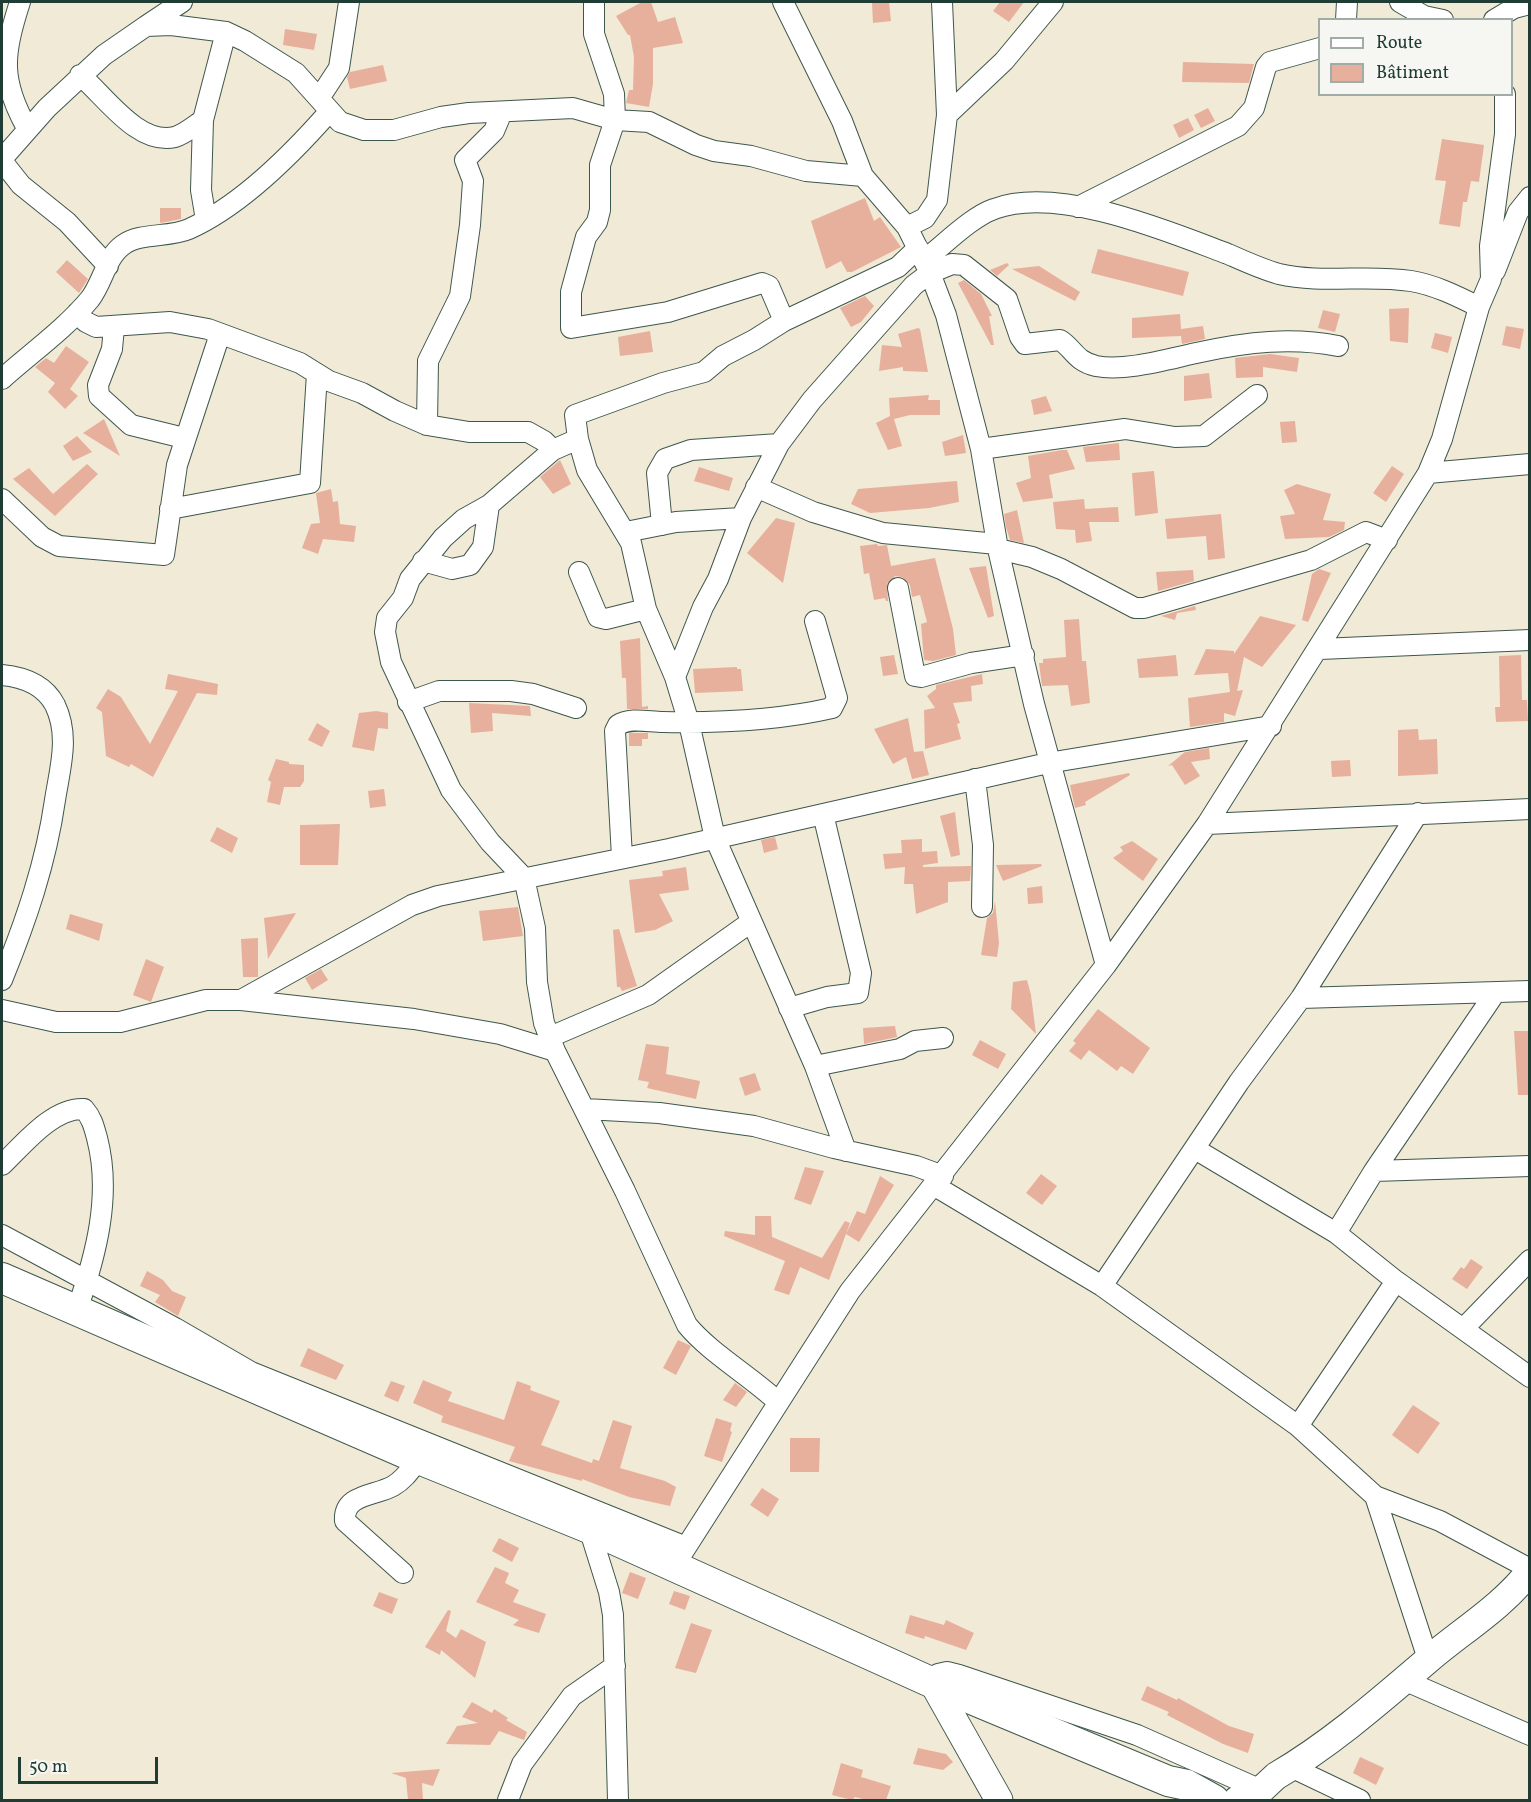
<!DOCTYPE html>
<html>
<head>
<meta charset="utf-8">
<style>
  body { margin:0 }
  #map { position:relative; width:1531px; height:1802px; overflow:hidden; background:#f1ead6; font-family:Vollkorn,serif }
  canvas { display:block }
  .frame { position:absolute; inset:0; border:3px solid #1f3d34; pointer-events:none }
  .legend { position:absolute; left:1318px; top:18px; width:195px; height:78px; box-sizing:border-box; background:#f6f6f2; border:2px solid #a0aca6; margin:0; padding:8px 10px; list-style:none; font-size:18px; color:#1f3d34 }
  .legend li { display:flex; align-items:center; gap:12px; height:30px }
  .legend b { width:30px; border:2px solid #a0aca6 }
  .scale { position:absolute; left:18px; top:1757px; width:140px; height:27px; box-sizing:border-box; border:3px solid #1f3d34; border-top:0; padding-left:8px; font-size:18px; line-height:21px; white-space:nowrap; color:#1f3d34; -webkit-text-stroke:4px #f6f6f2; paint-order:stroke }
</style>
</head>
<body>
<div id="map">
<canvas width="1531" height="1802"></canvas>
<div class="frame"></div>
<ul class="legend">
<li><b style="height:8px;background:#fff"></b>Route</li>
<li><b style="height:16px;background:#e7b09c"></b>Bâtiment</li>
</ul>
<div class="scale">50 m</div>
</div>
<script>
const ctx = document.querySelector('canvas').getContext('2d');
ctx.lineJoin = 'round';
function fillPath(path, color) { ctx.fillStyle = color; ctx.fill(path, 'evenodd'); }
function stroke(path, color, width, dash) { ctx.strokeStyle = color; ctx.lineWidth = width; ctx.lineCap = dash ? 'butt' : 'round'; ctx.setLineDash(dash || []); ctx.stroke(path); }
fillPath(new Path2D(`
  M642,2h9l7,20 17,-5 8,26 -30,5v36l-4,23 -23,-4 3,-13h4l1,-33 -4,-22h-2l-12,-19z
  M889,2l2,19 -18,2 -1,-20z
  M1000,2h24l-15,20 -16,-11z
  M285,29l32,5 -3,16 -31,-5z
  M1183,62l71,2 -5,19 -67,-1z
  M383,65l4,16 -37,8 -3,-12 3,-5z
  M1208,108l7,13 -14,7 -7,-13z
  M1188,118l6,12 -15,8 -6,-13z
  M1442,139l42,6 -5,37 -8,-1 -4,21h-4l-3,25 -21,-3 7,-43 -11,-1z
  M865,198l9,23 6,-4 21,30 -49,25h-5l-6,-11 -15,8 -15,-48z
  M160,208h21v11l-21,4z
  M1098,249l91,23 -6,24 -92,-23z
  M67,260l21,19 -9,14 -23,-21z
  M1007,263l2,2 -12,11 -7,-6z
  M1039,266l41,26 -5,9 -63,-32z
  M964,280l17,14 11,22h-3l5,29h-3l-33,-62z
  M865,296l9,10 -13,16 -10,5 -11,-19z
  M1409,308l-1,35 -18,-2 -1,-32z
  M1323,310l17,4 -5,18 -17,-4z
  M1180,314l1,15 22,-3 2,13 -23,5 -1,-8 -49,2v-20z
  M1506,326l18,3 -4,20 -18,-4z
  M918,328l2,1 8,43 -25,-1v-4l-24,4 3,-26 20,2 -4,-13z
  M650,331l3,21 -33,4 -2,-19z
  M1435,333l17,4 -4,16 -17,-5z
  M66,346l23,16 -19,27 8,7 -13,13 -17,-17 7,-9 -20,-16 11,-9 8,5z
  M1270,354l29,4 -2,14 -34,-5v10l-27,1 -1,-20z
  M1209,373l3,25 -28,3v-25z
  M929,395l-1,5h12v15h-30l-16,4 8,27 -14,4 -12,-27 14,-7 -1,-18z
  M1046,396l6,15 -18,4 -3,-15z
  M104,419l16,37 -37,-23z
  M1295,421l2,21 -15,1 -2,-21z
  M963,435l3,18 -21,3 -3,-14z
  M77,436l15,16 -19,9 -10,-15z
  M1119,443l1,17 -34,2 -3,-15z
  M1062,450h5l8,19 -26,6 4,23 -30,4 -7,-19 15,-5 -3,-22z
  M560,460l11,24 -18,10 -13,-17z
  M87,464l11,10 -43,42 -42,-37 16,-11 24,26z
  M1392,466l12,8 -18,28 -13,-9z
  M699,467l34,11 -4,13 -35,-10z
  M1154,471l4,42 -23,3 -3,-43z
  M957,481l2,21 -30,6 -59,5 -19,-9 7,-15z
  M1297,484l34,10 -8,26 22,2 -1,8 -15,7 -44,2 -5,-23 15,-2 -11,-24z
  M331,489l2,13 5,-1 2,23 16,2 -2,16 -31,-3 -5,15 -16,-6 9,-24 9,-1 -4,-30z
  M1084,499l1,10 33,-2 1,15h-30l3,19 -16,2 -1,-13 -19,-1 -3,-27z
  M1017,510l7,33 -14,-3 -4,-13 -2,-13z
  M1221,514l4,44 -17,2 -2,-24 -39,3 -2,-20z
  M776,518l19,5 -12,60 -36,-30z
  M877,544l1,2 9,-1 4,21 44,-8 18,71 3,26 -23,6 -9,-1 -3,-36 6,-2 -7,-27 -8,2 -2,-12 -8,-8 -7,-1 -8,8 1,17h-2l-1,-3 -11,2 -5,-27 -5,1 -4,-28z
  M986,566l8,50 -6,2 -19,-50z
  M1319,569l12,4 -23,49 -6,-2 10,-46z
  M1193,570l1,11 -36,10 -2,-19z
  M1195,606l1,4 -19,3 -2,7 -14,-4z
  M1260,616l36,9 -34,42 -18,-10 -7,34 6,-1 -8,26 -11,-3v9l-34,5 -2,-29 42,-6 -2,-19 -34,2 12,-26 28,2v3z
  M1079,619l3,42h4l4,42 -19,3 -3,-21 -26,1 -3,-23h4v-4l23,-2 -2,-37z
  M640,638l2,69 6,-1v3h-21l-1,-31h-4l-2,-37z
  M894,655l4,19 -15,2 -3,-19z
  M1176,655l2,21 -39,2 -2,-19z
  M1521,655l1,45h5l1,21 -32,1 -1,-15h5l-1,-51z
  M737,667v2h4l2,22 -48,2 -2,-24z
  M168,674l50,10 -1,11 -20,-2 -44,84 -22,-13 -2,3 -23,-11 -4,-44 -6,-4 12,-19 13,8 29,47 28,-53 -13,-2z
  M982,674l1,10 -12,2 1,15 -19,2 7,20 -3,1 4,15 -36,10 -1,-39 11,-2 -8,-12 9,-7v-4z
  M469,703l61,3 1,10 -39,-3 1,18 -22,2z
  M376,711l12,2v16l-10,-1 -4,23 -22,-4 7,-34z
  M908,718l6,34 9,-1 6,24 -17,4 -6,-22 -13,7 -19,-35z
  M317,723l13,8 -8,16 -14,-7z
  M1418,729l1,11 18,-1 1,35 -40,2v-46z
  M629,733h19v6h-6v7h-13z
  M1209,748l1,11 -19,3 9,14 -15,9 -13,-20 -4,1 17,-14z
  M276,759l13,3v2l15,1v16l-4,6h-16l-4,18 -13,-3 4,-20 -3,-2z
  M1350,760l1,16 -19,1 -1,-16z
  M1129,773l1,2 -45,27 1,3 -11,3 -5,-23z
  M384,789l2,17 -16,2 -2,-17z
  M955,812l5,43 -9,2 -11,-41z
  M340,824l-2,41h-38v-40z
  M217,827l21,11 -6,15 -22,-12z
  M775,837l3,12 -14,4 -3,-13z
  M922,839v13l15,-1 1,12 -15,2v2l48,-1 -1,15 -22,1v20l-32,12 -3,-30h-9l1,-17 -20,2 -2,-15 19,-1 -1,-13z
  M1132,841l26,18 -15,22 -30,-23 10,-7 -3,-4z
  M1041,864l1,2 -39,15 -7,-16z
  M686,867l3,23 -30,4 14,27 -18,9 -20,3 -6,-53 34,-4 -1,-5z
  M1042,886l1,17 -15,1 -1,-16z
  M995,901l4,42 -2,14 -16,-2 6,-37 6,-5z
  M518,907l5,29 -40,5 -4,-30z
  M296,913l-28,46 -4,-41z
  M70,914l33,10 -4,17 -33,-12z
  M619,929l18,57 -15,5 -2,-4h-3l-4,-57z
  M258,938v39h-15l-2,-38z
  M146,959l18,8 -13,35 -18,-7z
  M321,969l7,11 -16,10 -7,-12z
  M1027,980l4,15 5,39 -25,-25 2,-27z
  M1098,1009l52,39 -17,26 -12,-8 -4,5 -28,-21 -8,10 -12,-9 7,-8 -3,-2z
  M895,1026l2,11 -33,7 -1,-16z
  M1514,1031h16v64h-12z
  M980,1040l26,14 -8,15 -26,-14z
  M646,1044l23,3 -3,27 34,7 -4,18 -49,-11 2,-6 -11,-2z
  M755,1073l6,17 -16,6 -6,-18z
  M805,1167l19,4 -13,34 -17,-6z
  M1041,1174l16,12 -15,19 -16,-12z
  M880,1176l14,9 -35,57 -13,-8 11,-23 8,3z
  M755,1216h16l1,21 50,21 23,-37 5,2 -21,57 -29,-13 -11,28 -15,-5 11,-29 -61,-25 1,-5 30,4z
  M1471,1259l12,8 -16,22 -15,-10 9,-12 3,2z
  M147,1271l16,9 9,11 14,6 -8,19 -23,-14 5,-7 -20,-9z
  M678,1340l13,6 -15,29 -13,-7z
  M308,1348l36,17 -8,15 -36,-14z
  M423,1380l29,12 -4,9 56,19 13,-39 14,5 -1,4 30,11 -19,44 51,18 1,-4 6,2 14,-41 19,6 -12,42 45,13 11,6 -6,19 -41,-9 -47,-18v2l-73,-20 6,-14 -74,-25 2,-6 -30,-13z
  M391,1381l14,5 -7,16 -14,-6z
  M735,1383l12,9 -11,15 -13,-7z
  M1413,1405l27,18 -22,31 -26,-19z
  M716,1418l16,5 -2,8 2,1 -10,30 -18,-6z
  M790,1438h30l-1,34h-29z
  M762,1488l17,11 -11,18 -18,-12z
  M499,1538l20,10 -7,14 -20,-11z
  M495,1567l14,6 -4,10 14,7 -6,12 33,12 -7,19 -26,-8 6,-5 -43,-18z
  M630,1572l16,6 -8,21 -16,-6z
  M674,1591l16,5 -5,14 -16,-6z
  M379,1592l19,7 -6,15 -19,-8z
  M448,1610l3,1 -5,20 10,7 5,-9 25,13 -11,36 -34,-28 -1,5 -15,-8z
  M910,1615l34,10 2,-5 28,13 -8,17 -41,-14 -1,3 -19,-6z
  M691,1623l21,7 -16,43 -21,-5z
  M1147,1686l30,14 1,-2 51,28 25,8 -6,19 -25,-9 -56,-29 2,-3 -28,-12z
  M472,1702l20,11 2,-4 14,9 -2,2 21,12 -3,8 -25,-9 -9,14 -44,-1 11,-18 21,-3 -16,-6z
  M918,1748l28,6 7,8 -10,8 -30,-6z
  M1360,1757l24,11 -8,17 -23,-12z
  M841,1763l22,7 -2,7 30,9 -5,14h-19l-12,-3 -3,3 -20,-5z
  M440,1769l-7,17 -11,-3 1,17h-15l-2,-22 -15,-5z`), '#e7b09c');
const street = new Path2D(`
  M20,2c-17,53 -20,78 7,126
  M594,2v32l20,60 1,26 -15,45v45l-3,12 -11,15 -15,55v36l97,-16 94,-29 7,3 15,35
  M783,2l59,119 21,55 44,51 23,46 16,42 35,134 17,100 36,155 72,261
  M1400,2l24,14 19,4
  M1346,20l1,-18
  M1494,20l20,-12 16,-4
  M146,26l36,-24
  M80,75c25,21 58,71 95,62 10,-3 19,-11 28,-17l-2,70 5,30
  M320,97l19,-29 10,-66
  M947,115l57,-54 49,-59
  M203,120l23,-88
  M2,159l45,-51 57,-53 42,-29 25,-1 55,7 19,9 51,32 44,49 24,8h30l47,-13 28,-4 104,-5 42,12 34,2 47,23 18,6 37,5 55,15 57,5
  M2,161l19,24 46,37 41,44
  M1078,207l160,-81 16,-18 12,-41 4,-5 50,-14
  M907,227l18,-9 12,-18 10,-85 -5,-113
  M924,260c20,-15 47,-43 70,-51 64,-24 173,22 234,45 16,7 33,15 51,20 43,10 88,0 132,7 24,4 46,15 68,26
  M1495,271l23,-59 12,-15
  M77,313l9,9 10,5 74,-5 38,7 92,34 29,18 33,12 33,18 32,14 42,7h59l16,9 9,9
  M114,327l-2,22 -14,36 1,11 32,29 53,13
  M2,379c29,-26 63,-50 88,-80 13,-17 16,-42 33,-54 18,-13 46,-7 66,-16 51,-23 104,-76 140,-117
  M427,425l1,-64 32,-65 10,-71 3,-44 -8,-21 29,-29 8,-19
  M981,449l144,-20 50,8 29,-1 53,-41
  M1428,473l14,-34 37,-132 12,-28 -1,-33 15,-112v-40
  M756,487l57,25 70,21 114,11
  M2,499l40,38 17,9 105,9 13,-90 43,-131
  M170,509l140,-26 7,-109
  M662,525l-5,-52 8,-14 26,-9 88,-6
  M626,532l50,-10 65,-4
  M998,549l34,8 29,12 74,39h9l167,-48 55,-28 21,8
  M423,561l29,8 18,-4 13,-18 6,-42
  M579,572l19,45 8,2 40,-10
  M898,588l17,88 6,1 50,-14 53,-8
  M1320,649l210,-9
  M2,675c21,2 42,9 53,30 15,31 5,63 0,95 -9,63 -29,121 -53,180
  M675,677l28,-70 15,-28 23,-61 38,-74 33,-44 102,-115 16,-12 22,-9 12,1 43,34 13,38 5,7 35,-4c14,9 15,21 36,26 30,6 75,-8 105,-14 46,-10 91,-15 137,-6
  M408,702l31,-11h72l22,3 43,14
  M975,779l8,66 -1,62
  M1418,813l-117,185 -62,84 -137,204 196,140 77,70 53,163
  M1207,824l323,-15
  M622,857l-7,-126 3,-6c12,-8 31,-3 45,-3 54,1 117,-2 169,-14l5,-10 -22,-77
  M1495,993l-121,178 156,-5
  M1301,998l229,-7
  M241,1000l171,-95 26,-9 231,-47 379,-86 223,-37
  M789,1008l38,-11 31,-4 3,-20 -38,-159
  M2,1010l54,12h64l86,-22h35l173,19 86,15 55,17 70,140 62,134c22,27 63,51 90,76
  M550,1037l98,-42 103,-73
  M555,1051l-11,-28 -7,-41 -2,-54 -11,-50 -34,-36 -39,-52 -60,-128 -6,-30 2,-14 16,-20 7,-19 33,-41 21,-19 25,-14 64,-55 25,-11
  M815,1066l85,-17 15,-8 28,-3
  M585,1109l74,4 95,13 80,22 82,18 27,10
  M1195,1149l141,84 60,48 134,96
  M846,1151l-31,-85 -100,-228 -26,-115 -14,-46 -29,-68 -15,-66 -44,-73 -9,-31 -3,-24 88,-32 41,-11 19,-16 31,-16 30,-19 114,-54 20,-19
  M2,1165c21,-20 51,-58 82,-56 8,9 10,18 13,29 15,57 -1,117 -20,172
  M935,1186l167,100
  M1336,1233l38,-62
  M2,1235l173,93 76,44 435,175
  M1464,1328l66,-68
  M1298,1426l98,-145
  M1375,1496l65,25 90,48
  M589,1528l20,64 4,23 5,185
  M674,1566l176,-275 256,-326 101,-141 221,-351 102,-9
  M403,1573l-58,-52c-2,-27 30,-25 48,-35 12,-7 18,-17 26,-27
  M1406,1681l124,54
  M933,1683l5,-9 9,-2 12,3 178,60 124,55
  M1291,1767l69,33
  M508,1800l14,-36 50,-68 43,-30`);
const secondary = new Path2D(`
  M933,1683l66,117
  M1237,1800l24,-10 15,-14c55,-32 105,-76 153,-117 34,-29 73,-52 101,-88`);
const primary = new Path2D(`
  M2,1278l417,181 170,69 344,155 235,98 19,4 27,15`);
stroke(street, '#3e574c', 22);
stroke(secondary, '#3e574c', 29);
stroke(primary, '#3e574c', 32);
stroke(street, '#fff', 20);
stroke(secondary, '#fff', 27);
stroke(primary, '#fff', 30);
</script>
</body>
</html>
